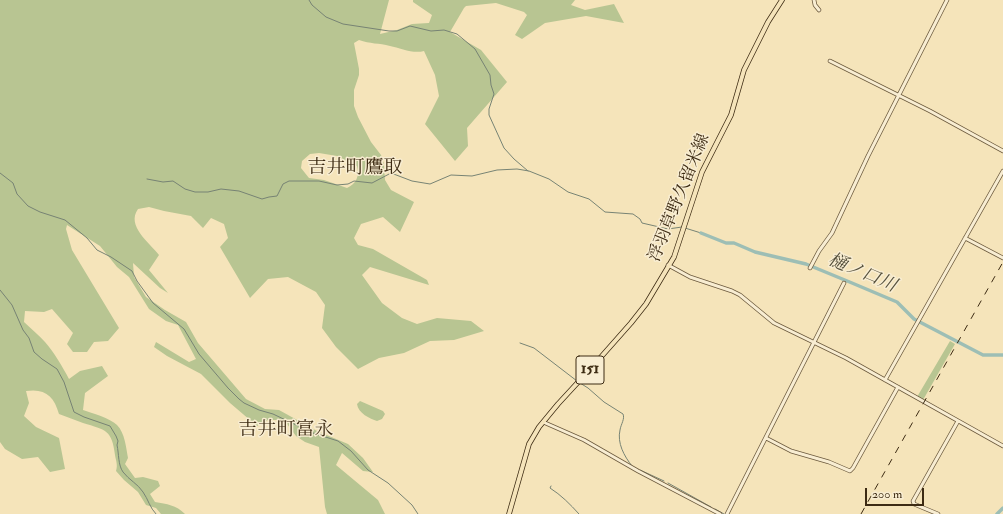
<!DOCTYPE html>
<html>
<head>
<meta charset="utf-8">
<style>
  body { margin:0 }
  #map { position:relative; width:1003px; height:514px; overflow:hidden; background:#f5e4ba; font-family:"IM FELL Double Pica",serif }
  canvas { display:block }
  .scale { position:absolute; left:865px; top:488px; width:59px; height:18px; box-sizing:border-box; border:2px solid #3d2b13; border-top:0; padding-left:5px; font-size:12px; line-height:14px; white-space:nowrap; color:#3d2b13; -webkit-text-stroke:3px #f8edd2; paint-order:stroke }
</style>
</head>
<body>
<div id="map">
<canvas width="1003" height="514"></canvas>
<div class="scale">200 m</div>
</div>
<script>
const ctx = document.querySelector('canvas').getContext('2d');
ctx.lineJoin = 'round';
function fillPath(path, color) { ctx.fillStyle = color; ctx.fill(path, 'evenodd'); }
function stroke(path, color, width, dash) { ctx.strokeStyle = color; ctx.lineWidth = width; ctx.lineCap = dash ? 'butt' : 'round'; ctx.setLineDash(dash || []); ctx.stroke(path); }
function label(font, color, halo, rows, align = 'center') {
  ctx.font = font + ' "IM FELL Double Pica","Noto Serif JP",serif'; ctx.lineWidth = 3; ctx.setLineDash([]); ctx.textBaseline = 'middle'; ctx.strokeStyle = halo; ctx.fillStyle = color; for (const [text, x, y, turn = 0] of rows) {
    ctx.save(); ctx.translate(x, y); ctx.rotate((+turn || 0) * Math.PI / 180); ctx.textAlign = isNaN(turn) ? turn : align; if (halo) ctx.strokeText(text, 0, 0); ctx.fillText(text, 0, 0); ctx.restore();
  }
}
fillPath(new Path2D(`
  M0,0h389l-9,34 17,-4 15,-6 17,-1 3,-8 -19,-13v-2h162l-4,5 14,5 29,-6 10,19 -38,-7 -41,7 -23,16 -7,-4 12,-20 -3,-3 -28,-9 -30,3 -2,2 -14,24 31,18 26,32 -40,46 1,18 -13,15 -30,-37 14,-28 -4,-21 -11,-24c-11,3 -24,-3 -34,-5 -11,-3 -20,-2 -31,-6l-5,3 5,26v6l-5,15v16l4,11 13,25 10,13 3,9 1,16 6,10 23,12 -14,30 -17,-15 -22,7 -7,14 4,7 15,4 54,31 2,5 -59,-18 -8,8 20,28 20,15 15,6 20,-6 34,3 13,10 -30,9 -24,1 -26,12 -25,5 -21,11 -22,-22 -14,-19 3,-23 -9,-13 -28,-15 -20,2 -18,19 -30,-51 8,-9 -4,-14 -13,-6 -8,10 -12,-12 -27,-5 -15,-4 -11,2c-12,17 11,33 21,46l-10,15 19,23 -8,-5 -27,-25 1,14 12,20 19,13 21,12 12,21 48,56 19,10 14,1 38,21 31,13 15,14 10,14 -10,-1 -21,-18 -6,12 42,35 7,14h-58l-2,-7 -6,-60 -14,-5 -9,-6 -9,-12 -10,-4h-9l-11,6 -27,-23 -29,-29 -34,-18 -13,-9 2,-5 33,20 7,-3 -18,-34 -12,-4 -17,-12 -20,-32 -12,-10 -17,-21 -33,-21 -1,4 6,21 47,78 -11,13 -14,1 -7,10h-14l-6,-8 6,-11 -21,-24 -8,3 -19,-1 -1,11c7,7 15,13 21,20 9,10 17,24 24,37l11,-8 22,-5 6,10 -23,17 -2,17c9,3 27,8 34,15 8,8 9,23 11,33l-3,6 10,14 8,-1 15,4 2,5 -10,8 5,8c12,2 21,3 30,12h-24l-5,-6 -10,-3 -8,-13 -14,-12 -8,-9c2,-6 0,-10 -1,-16 -3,-25 -9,-25 -32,-32 -8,-3 -16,-6 -24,-9 -5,-18 -14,-26 -33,-23l3,12 -5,13 12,11 23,11 6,31 -15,3 -12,-15 -16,2 -17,-10 -5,-7zM319,153l18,3 20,10c3,10 -1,18 -10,22l-23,-8 -15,-2 -8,-10 1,-7 8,-7z
  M950,341l5,3 -32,56 -6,-3z
  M360,401l23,10 2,3 -3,5 -5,2c-7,-2 -19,-8 -20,-17z`), '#b8c592');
stroke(new Path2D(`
  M309,0l3,5 14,12 17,7 46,7h8l13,-5 21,5 13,-1 13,4 18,15 15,26 1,10 3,9 -5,15v6l15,33 10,11 14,12
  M0,173l13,10 4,11 11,12 12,6 25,8 22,18 10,12 14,7 21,14 5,10 16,22 31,26 15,25 29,34 11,11 5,4 15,7 14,4 40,19 25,8 13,10 17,19 20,13 24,22 6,9
  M147,179l16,3 10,-1 12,8 10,3h13l13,-3 18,2 23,8 7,-2 8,-1 6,-12 6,-3h30l18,4 11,-1 6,-3 18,2 19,-10 21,8 18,3 21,-9 21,1 25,-6 20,-1 12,2 20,8 19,13 21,7 16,13 28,2 7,5 2,4 26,6 14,-2
  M685,228l16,5
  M0,290l12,15 11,25 6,8 5,14 8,7 15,10 7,13 10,30 10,5 26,9 6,10 2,5 -1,4c2,9 1,20 6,27 6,8 15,12 20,20 5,7 7,16 13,22
  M520,343l14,5 43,33
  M580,383l8,5 16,14 19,12c2,5 -2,10 -3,16 -3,13 4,26 12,36
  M640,470l24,11
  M668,483l43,24
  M551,486l-1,2c11,7 20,16 29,26
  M715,509l9,5`), '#778374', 1);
stroke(new Path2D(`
  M701,233l25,10h8l21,9 51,12 46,19 45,19 17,17 69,36h20
  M997,514l6,-6`), '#9dbeb5', 3.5);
const tertiary = new Path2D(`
  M814,0l1,5 4,5
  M830,61l100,50 73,40
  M965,238l38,20
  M668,265l22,12 42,14 8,4 34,28 72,35 157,88
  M810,268l9,-17 13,-18 36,-77 79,-156
  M885,380l118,-209
  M543,422l41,18 54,31 82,43
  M766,438l25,13 38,11 21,9 3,-3 45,-81
  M727,514l117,-231
  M938,514l-24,-10 -1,-3 45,-80`);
const primary = new Path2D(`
  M509,514l20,-70 10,-17 19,-23 35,-38 38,-43 15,-19 28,-47 28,-85 29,-57 13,-45 24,-48 14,-22`);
stroke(tertiary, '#6b593d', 4.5);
stroke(primary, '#3d2b13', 5.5);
stroke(tertiary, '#f8edd2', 3);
stroke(primary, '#f5e4ba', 4);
stroke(new Path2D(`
  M861,514l142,-252`), '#3d2b13', 1, [7, 7]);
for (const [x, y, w] of [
  [590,370,28]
]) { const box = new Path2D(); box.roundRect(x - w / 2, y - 14, w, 28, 3); ctx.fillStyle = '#f8edd2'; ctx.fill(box); stroke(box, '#3d2b13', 1); }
label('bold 16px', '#3d2b13', null, [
  ["151",590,370]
]);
label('17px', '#3d2b13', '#f8edd2', [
  ["浮羽草野久留米線",680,198,-68]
]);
label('italic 18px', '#55503c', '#f8edd2', [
  ["樋ノ口川",862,274,23]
]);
label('19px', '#3d2b13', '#f8edd2', [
  ["吉井町鷹取",355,169],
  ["吉井町富永",286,431]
]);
</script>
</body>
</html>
